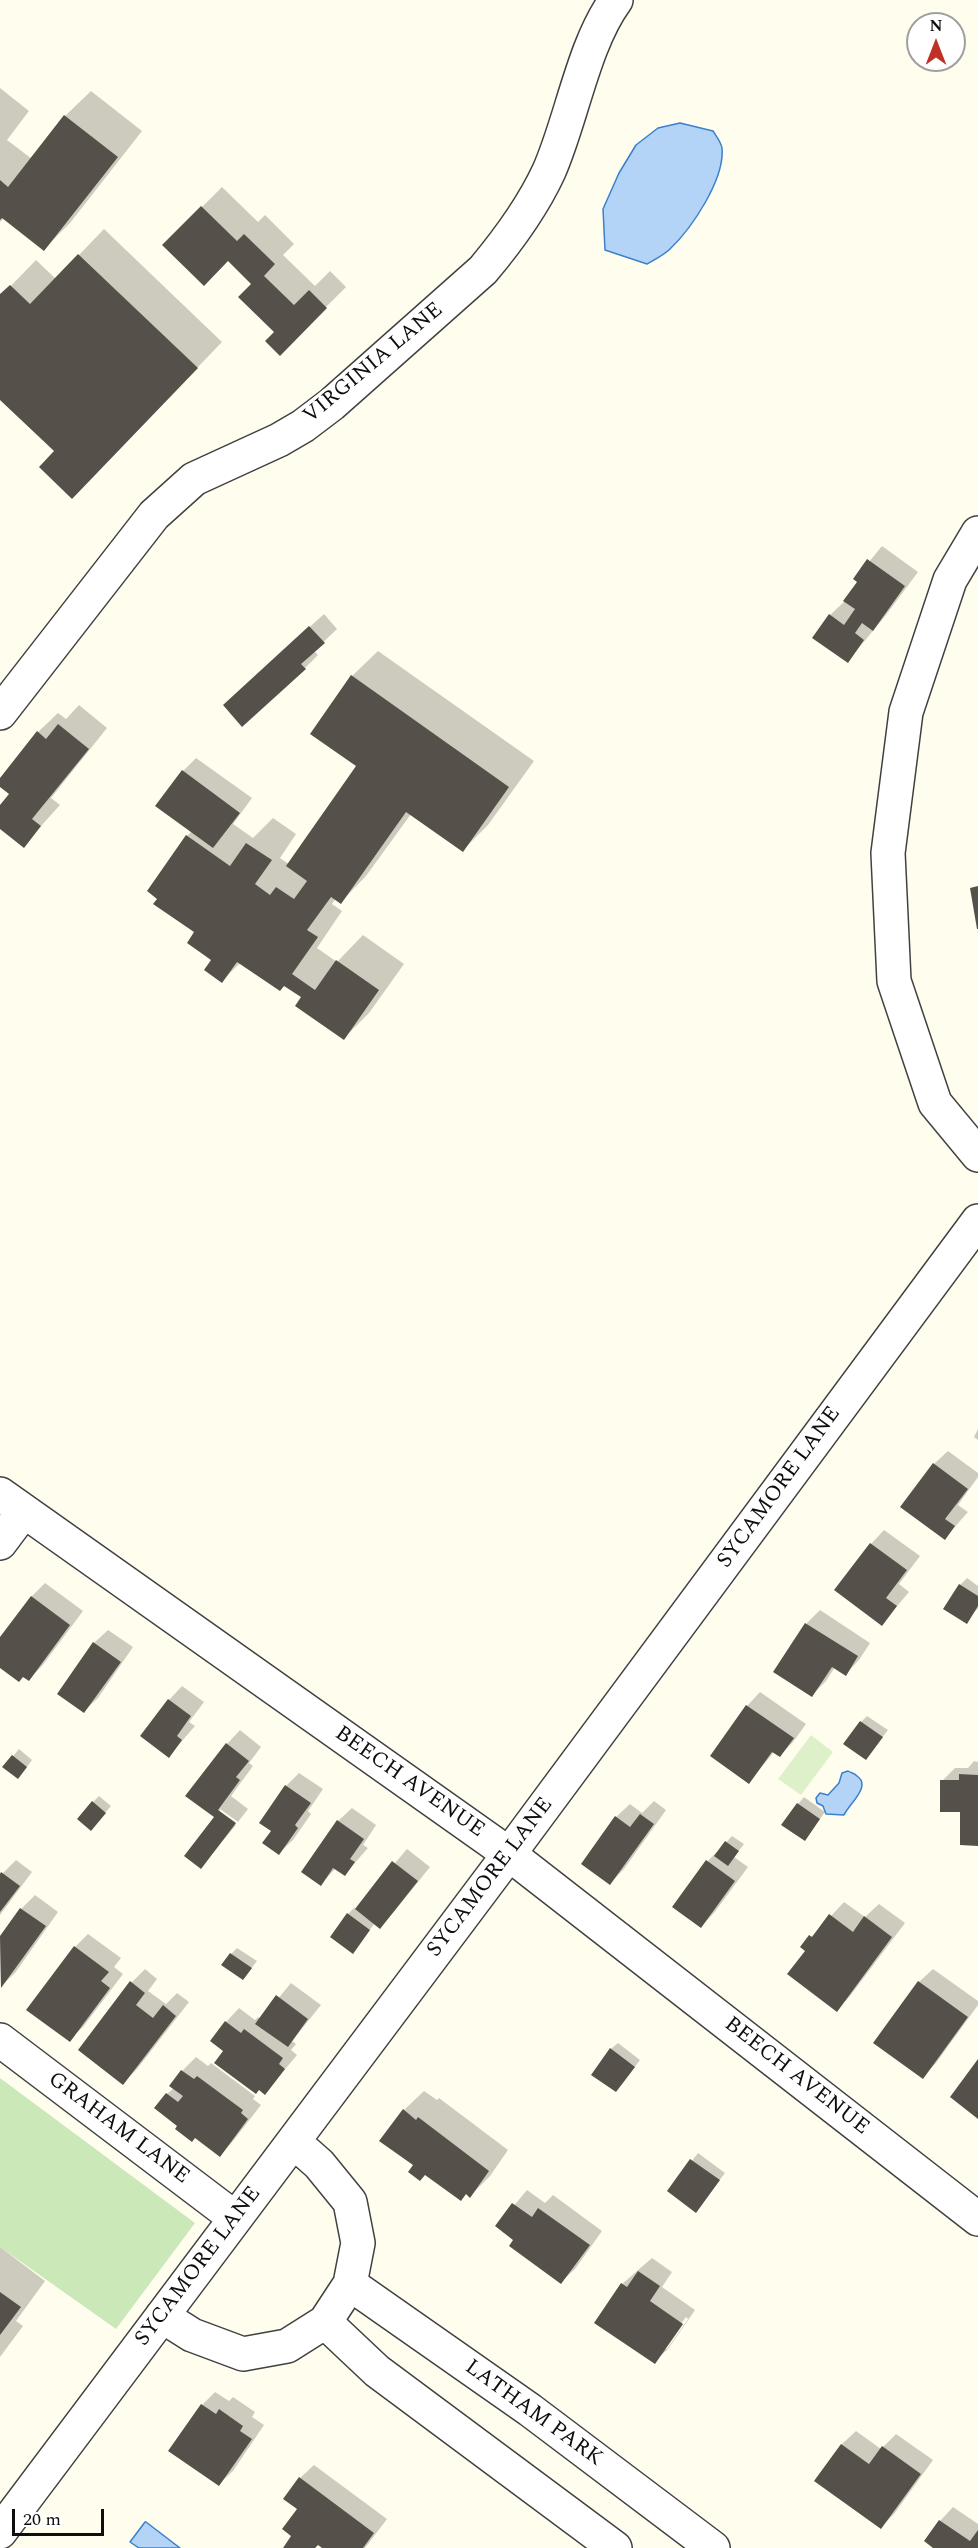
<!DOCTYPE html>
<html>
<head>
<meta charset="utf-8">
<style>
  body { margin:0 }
  #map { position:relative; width:978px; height:2548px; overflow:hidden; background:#fffeee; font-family:Spectral,serif }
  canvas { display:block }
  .north { position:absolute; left:906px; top:12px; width:60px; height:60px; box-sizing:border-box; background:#fff; border:2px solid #9f9f9f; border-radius:50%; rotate:0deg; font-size:16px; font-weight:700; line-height:24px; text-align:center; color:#0e0e0e }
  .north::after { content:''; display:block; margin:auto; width:21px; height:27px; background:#be3125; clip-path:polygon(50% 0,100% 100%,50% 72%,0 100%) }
  .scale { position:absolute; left:12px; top:2509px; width:92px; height:27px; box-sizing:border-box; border:3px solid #0e0e0e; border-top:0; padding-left:8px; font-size:18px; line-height:21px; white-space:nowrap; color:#0e0e0e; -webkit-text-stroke:4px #fff; paint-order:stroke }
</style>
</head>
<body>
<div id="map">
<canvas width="978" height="2548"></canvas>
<div class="north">N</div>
<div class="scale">20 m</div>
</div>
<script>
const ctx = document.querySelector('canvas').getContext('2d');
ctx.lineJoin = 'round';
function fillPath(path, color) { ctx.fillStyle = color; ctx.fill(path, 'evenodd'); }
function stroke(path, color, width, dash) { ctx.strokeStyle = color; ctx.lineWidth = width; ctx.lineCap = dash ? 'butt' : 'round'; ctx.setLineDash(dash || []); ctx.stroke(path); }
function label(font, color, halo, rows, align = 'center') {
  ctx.font = font + ' Spectral,serif'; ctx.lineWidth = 6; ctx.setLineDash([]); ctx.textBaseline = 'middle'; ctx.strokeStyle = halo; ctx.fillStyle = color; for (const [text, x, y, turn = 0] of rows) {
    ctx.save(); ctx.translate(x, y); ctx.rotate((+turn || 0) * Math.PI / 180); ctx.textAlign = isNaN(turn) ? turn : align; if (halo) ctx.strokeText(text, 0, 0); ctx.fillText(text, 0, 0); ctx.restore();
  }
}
fillPath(new Path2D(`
  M0,2078l195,145 -79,106 -116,-82z`), '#cbe9b8');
fillPath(new Path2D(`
  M811,1735l22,17 -32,43 -23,-16z`), '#def0ca');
const water = new Path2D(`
  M680,123l33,8c3,5 8,11 9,17 3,31 -30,80 -52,101 -6,6 -16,11 -23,15l-42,-14 -2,-41 16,-36 17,-28 22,-17z
  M848,1771c3,2 7,2 9,5 15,10 -8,28 -13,39l-18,-1 -3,-8 -6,-3 -1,-5 4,-5 8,2 11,-12 3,-10z
  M145,2522h1l34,26h-41l-9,-6z`);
fillPath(water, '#b3d4f6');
stroke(water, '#3a80cd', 1.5);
fillPath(new Path2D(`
  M0,88l29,23 -22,29 25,19 33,-43 26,-25 51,40 -72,92 -26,26 -40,-31 -4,4z
  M222,187l36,35 7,-7 29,29 -11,11 32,31 15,-15 16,16 -66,66 -4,-21 -23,-48 -25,-25 -64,-14z
  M104,229l118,113 -124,129 -42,-20 -56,-54v-100l36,-37 20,19z
  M882,546l36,26 -32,43 -38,46 -18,-46 14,-13 15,-21 -4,-2z
  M324,614l13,15 -23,22 4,4 -13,13 -67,24z
  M378,651l156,110 -46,64 -25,25 -52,-36 -45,62 -25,26 -5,-4 -4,6 10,7 -25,37 20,14 26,-27 41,29 -35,49 -25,25 -41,-41 -18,-12 -44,-23 -19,19 -9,-22 -17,-27 -9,-96 5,-5 -9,-60 13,-13 56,40 -19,26 20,14 20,-20 23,16 -16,24 9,6 69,-98 -6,-90z
  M79,705l28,23 -56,70 9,7 -37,41 -23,-18v-20l11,-14 -11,-9v-5l38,-48 20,-19 8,6z
  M978,1429v11l-4,-3z
  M948,1451l30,22v4l-20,28 10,7 -23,26 -43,-31 32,-43z
  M884,1530l36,26 -21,28 10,8 -27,32 -46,-34 35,-46z
  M967,1578l11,8v22l-12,14 -6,-37z
  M45,1583l38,28 -41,55 -13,13 -29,-12v-28l32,-43z
  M820,1610l50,33 -11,17 -13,14 -11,-7 -9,14 -14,14 -37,-24 31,-47z
  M108,1630l25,17 -35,51 -14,13 10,-68z
  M182,1686l22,16 -15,20 6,4 -26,30v-56z
  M760,1692l46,32 -13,18 -13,13 -6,-3 -25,30 -2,-76z
  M867,1716l21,14 -22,28 -5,-36z
  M240,1730l21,17 -12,16 4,3 -22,30 17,13 -10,13 -18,-13v4l16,12 -35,42 15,-50 11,-73z
  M19,1749l13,11 -8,11 -20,-4z
  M974,1761l4,1v82l-17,-33 -19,-30 13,-13h13z
  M299,1773l24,16 -15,22 3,3 -18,26 -14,13 -6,-23 13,-44z
  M99,1796l12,10 -14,16 -4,-20z
  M804,1797l21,15 -20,27 -7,-35z
  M654,1801l12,9 -42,59 -14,14 6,-66 14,-13 12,9z
  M352,1808l24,17 -13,20 5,3 -23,26 -9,-6 -15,16 17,-63z
  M732,1836l12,8 -10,13 14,10 -34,46 -13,13 -27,-19 34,-46z
  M407,1849l23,18 -37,46 -13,14 -5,-4 -22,29 -5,-38 6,-6 2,1z
  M16,1860l16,12 -32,43v-39z
  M35,1895l23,17 -43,61 -14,13 -1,-47 21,-30z
  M844,1902l21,15 14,-13 26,19 -55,73 -13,14 -30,-59 -5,-4z
  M88,1934l33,24 -7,9 9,7 -40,53 -14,13 6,-93z
  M237,1948l20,13 -14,18 -12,-25z
  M145,1969l12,10 -9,12 18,13 11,-11 12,9 -52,67 -14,14 9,-101z
  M933,1969l45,32v4l-42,58 -13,14 -4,-95z
  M291,1983l30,22 -29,36 4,3 -5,6 6,5 -32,38 -40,-43 1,-28 13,-14 16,12 3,-3 3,2z
  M618,2043l22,17 -18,24 -11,-35z
  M196,2057l12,9 3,-3 44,33 -2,3 8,6 -28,36 -13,14 -41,-30 -12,-31 7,-6 -3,-3 11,-14z
  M424,2091l13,9 2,-2 69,52 -18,26 -20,20 -3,-3 -6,6 -46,-34 -11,-55z
  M698,2153l27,20 -29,38 -27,-20z
  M527,2190l18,13 8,-8 49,36 -27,38 -14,13 -46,-42 -18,-14z
  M0,2247l45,34 -29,40 7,5 -23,31z
  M652,2258l20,14 -10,15 33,23 -27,39 -14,13 -32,-78zM686,2317l2,2 -21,30h-4z
  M215,2392l14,9 4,-4 22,15 -3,5 12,8 -31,46 -14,13 -17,-79z
  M856,2431l25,18 15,-15 37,26 -39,54 -13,13 -65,-46 26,-37z
  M314,2465l73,54 -22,29h-40l-6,-4 -5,4h-29l9,-12 5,-27 1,-31z
  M953,2507l25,17v24h-42l-10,-7 14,-20z`), '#0003');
fillPath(new Path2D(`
  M64,115l54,42 -74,94 -42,-33 -2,2v-40l8,7z
  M201,206l36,35 7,-7 31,30 -11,12 30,29 15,-15 18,18 -47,48 -15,-15 9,-9 -36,-35 13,-13 -23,-23 -24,25 -42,-41z
  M78,254l120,114 -126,131 -33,-32 15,-16 -54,-51v-106l10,-9 20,19z
  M867,559l38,27 -32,45 -11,-8 -7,10 9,7 -16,23 -36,-25 17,-24 15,11 11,-16 -12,-8 14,-19 -4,-3z
  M309,626l16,17 -24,21 5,5 -64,58 -19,-22z
  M351,675l158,112 -46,65 -57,-40 -65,92 -10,-7 -24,33 11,7 -26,37 23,16 21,-30 43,30 -35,50 -49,-34 6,-9 -17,-11 -4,5 -43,-29 -15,21 -18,-13 7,-10 -24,-17 7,-11 -41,-28 4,-5 -10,-8 39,-56 44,31 16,-23 26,17 -17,24 15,11 6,-8 18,12 13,-18 -21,-15 70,-100 -46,-32z
  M58,724l31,25 -57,70 9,7 -17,22 -24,-19v-24l9,-11 -9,-7v-9l37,-47 9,8z
  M182,770l58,43 -27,35 -58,-42z
  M978,886v43h-1l-7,-41z
  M933,1463l35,26 -23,30 10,7 -10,14 -45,-33z
  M870,1543l37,27 -21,28 11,8 -15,20 -48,-36z
  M959,1584l19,12v10l-11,18 -24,-15z
  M31,1596l39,29 -41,56 -6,-4 -4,5 -19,-14v-31z
  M805,1623l53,33 -12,20 -14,-9 -20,30 -39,-25z
  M93,1642l28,20 -37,51 -27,-19z
  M168,1699l23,17 -14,20 5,4 -13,18 -29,-22z
  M746,1705l48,33 -14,19 -8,-5 -23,32 -39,-28z
  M860,1721l23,16 -17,23 -23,-16z
  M226,1743l23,18 -13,16 4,3 -22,30 18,13 -35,46 -17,-13 30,-39 -29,-21z
  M12,1755l15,12 -9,12 -16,-12z
  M959,1774l19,1v71l-18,-1v-33h-20v-32h19z
  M285,1785l26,18 -16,22 3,3 -19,27 -17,-12 9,-12 -12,-8z
  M92,1801l14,12 -15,18 -14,-12z
  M797,1803l23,16 -15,22 -24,-16z
  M640,1814l14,10 -44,61 -29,-21 34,-48 15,11z
  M337,1820l27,19 -14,20 5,3 -10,14 -12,-8 -12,18 -20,-14z
  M725,1841l14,10 -11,15 -14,-10z
  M706,1860l29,21 -34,47 -29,-21z
  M392,1861l26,20 -38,48 -25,-20z
  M1,1872l19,14 -20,26v-38z
  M20,1908l26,18 -45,62 -1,-52z
  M347,1913l23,17 -17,24 -23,-17z
  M829,1914l24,18 11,-16 28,21 -55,75 -50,-38 18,-23 -5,-4 9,-12 3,2z
  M74,1946l35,26 -8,9 9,7 -40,54 -44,-32z
  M230,1953l22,15 -9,12 -22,-15z
  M130,1981l15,12 -9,12 17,13 10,-13 13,11 -53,69 -45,-35z
  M918,1981l50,36 -45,62 -50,-36z
  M276,1995l32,24 -20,28 -33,-23z
  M225,2021l16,12 3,-4 39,29 -4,6 6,5 -20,26 -6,-5 -3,4 -42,-31 9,-12 -13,-10z
  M610,2048l25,19 -19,25 -25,-17z
  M978,2059v60l-28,-22z
  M181,2070l13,9 3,-3 46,34 -2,3 7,6 -28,38 -25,-19 -3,4 -17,-13 2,-3 -23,-18 12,-15 12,9 5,-6 -14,-10z
  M403,2109l13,11 2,-3 71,54 -19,27 -4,-4 -5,7 -36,-26 -5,6 -12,-9 5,-7 -34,-24z
  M690,2159l30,21 -24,33 -29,-22z
  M512,2203l20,14 6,-9 52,37 -29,39 -52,-38 4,-6 -18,-14z
  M638,2271l22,15 -10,15 33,23 -28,40 -61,-41 27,-40 6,4z
  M0,2292l21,15 -21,28z
  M201,2404l15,10 3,-5 24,17 -3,5 12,8 -33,47 -51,-35z
  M841,2444l28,20 13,-18 39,28 -40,55 -67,-48z
  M299,2477l75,56 -11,15h-41l-4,-3 -3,3h-32l8,-12 -9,-7 15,-20 -14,-10z
  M939,2520l31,21 8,-11v18h-45l-9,-7z`), '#56504a');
const minor = new Path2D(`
  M978,533l-28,47 -44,132 -18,141 6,128 41,122 43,52
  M0,713l154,-198 40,-36 85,-39 24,-14 29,-22 151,-134c26,-31 49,-62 66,-99 23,-52 34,-126 67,-171
  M0,1494l509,360 469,365
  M0,1543l24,-32
  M0,2040l235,178
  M350,2284l180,126 183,138
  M162,2316l30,19 51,19 44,-8 38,-24 25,-38 8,-41 -8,-41 -31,-38 -25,-22
  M325,2322l52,49 238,177
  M0,2532l509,-678 469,-633`);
stroke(minor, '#414141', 36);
stroke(minor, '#fff', 33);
label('22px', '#0e0e0e', '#fff', [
  ["VIRGINIA LANE",374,364,-40],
  ["SYCAMORE LANE",780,1488,-54],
  ["BEECH AVENUE",409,1783,35],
  ["SYCAMORE LANE",491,1878,-53],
  ["BEECH AVENUE",796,2077,38],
  ["GRAHAM LANE",118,2129,37],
  ["SYCAMORE LANE",199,2267,-53],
  ["LATHAM PARK",533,2414,36]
]);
</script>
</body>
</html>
